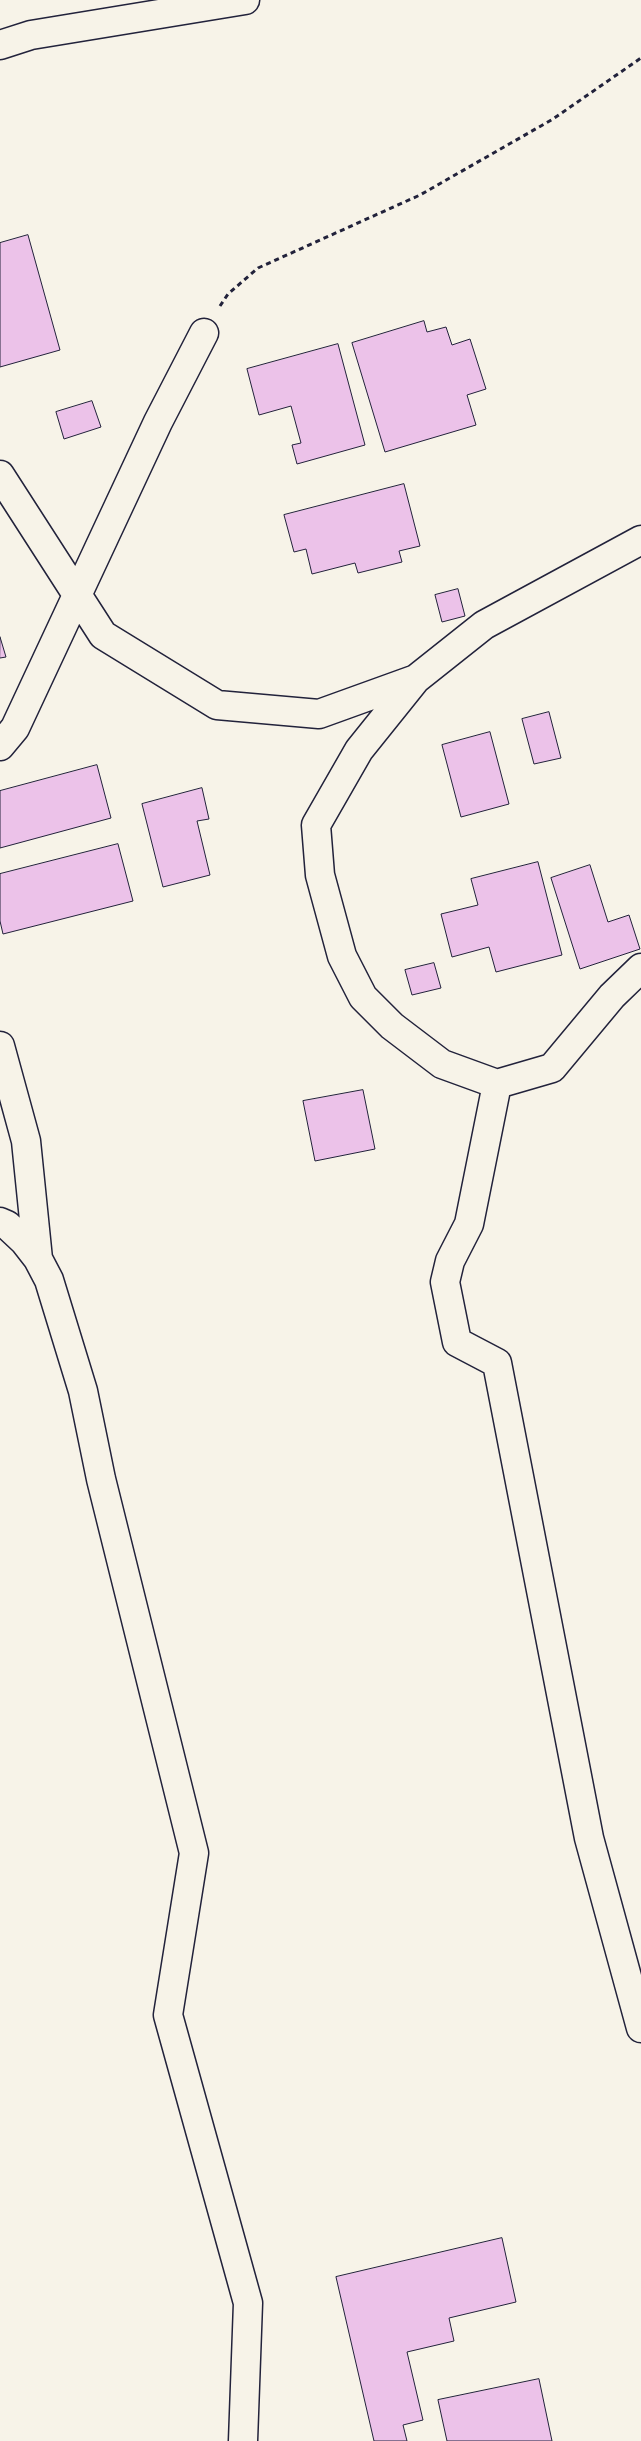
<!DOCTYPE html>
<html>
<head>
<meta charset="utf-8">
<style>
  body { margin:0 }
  canvas { display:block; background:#f7f3e8 }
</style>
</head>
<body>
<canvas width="641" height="2441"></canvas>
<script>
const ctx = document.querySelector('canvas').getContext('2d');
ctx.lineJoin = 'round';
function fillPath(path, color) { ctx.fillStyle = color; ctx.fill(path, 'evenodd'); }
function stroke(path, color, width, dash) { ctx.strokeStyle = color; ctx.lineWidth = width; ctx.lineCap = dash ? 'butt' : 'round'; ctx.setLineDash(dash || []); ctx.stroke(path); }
const building = new Path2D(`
  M28,235l32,115 -60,17v-124z
  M424,321l3,11 19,-5 6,18 18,-6 16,50 -19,6 9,30 -91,27 -33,-109z
  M338,344l27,101 -68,19 -5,-19 9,-2 -10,-37 -32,9 -12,-46z
  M92,401l9,26 -37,12 -8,-27z
  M404,484l16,62 -21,5 3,11 -44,11 -3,-10 -43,11 -6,-25 -12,3 -10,-37z
  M458,589l7,27 -23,6 -7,-27z
  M0,637l6,20 -6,1z
  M549,712l12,46 -27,6 -12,-45z
  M490,732l19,72 -48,13 -19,-72z
  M97,765l14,53 -111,30v-57z
  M202,788l7,31 -12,2 13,54 -47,12 -21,-83z
  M118,844l15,57 -130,33 -3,-13v-47z
  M538,862l24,93 -66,17 -7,-25 -37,10 -11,-43 37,-9 -7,-26z
  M590,865l18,57 21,-7 11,34 -60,20 -29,-91z
  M434,963l7,25 -29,7 -7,-25z
  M363,1090l12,59 -60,12 -12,-60z
  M502,2238l14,64 -67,16 5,23 -47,11 16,68 -20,5 4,16h-33l-38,-164z
  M539,2379l13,62h-105l-9,-41z`);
fillPath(building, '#ecc2e9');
stroke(building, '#22223b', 1);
const street = new Path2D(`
  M0,45l31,-10 214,-35
  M0,475l103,160 114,70 102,9 97,-35
  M641,540l-157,85 -68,54 -57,71 -43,75 4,50 22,81 21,41 29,29 50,38 55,20 55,-16 60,-72 29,-28
  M0,746l15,-18 143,-306 46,-89
  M0,1046l26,95 12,118
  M497,1084l-28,140 -19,37 -5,21 12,60 40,21 92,475 52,190
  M0,1222l7,3 17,16 14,18 11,21 34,111 18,88 93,374 -26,162 80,288 -5,138`);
stroke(street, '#22223b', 31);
stroke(new Path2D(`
  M220,306l8,-12 30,-26 162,-73 133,-76 88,-61`), '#22223b', 3, [5, 4]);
stroke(street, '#f7f3e8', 28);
</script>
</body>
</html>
